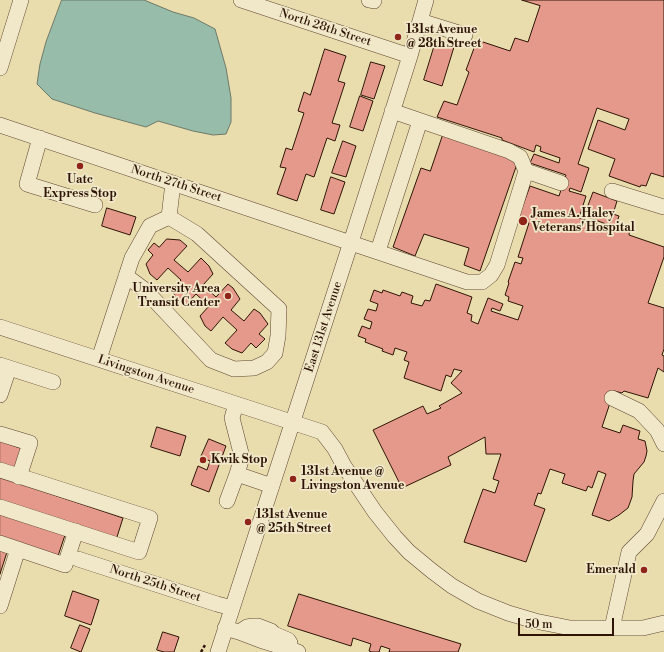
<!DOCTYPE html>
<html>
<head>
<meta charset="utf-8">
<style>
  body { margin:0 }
  #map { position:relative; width:664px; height:652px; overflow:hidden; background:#e9dcad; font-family:"Libre Bodoni",serif }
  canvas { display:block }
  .scale { position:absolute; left:518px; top:618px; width:96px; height:18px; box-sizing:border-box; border:2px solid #2e1406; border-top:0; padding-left:5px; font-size:12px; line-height:14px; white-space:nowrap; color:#2e1406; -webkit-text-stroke:3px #f1e8ca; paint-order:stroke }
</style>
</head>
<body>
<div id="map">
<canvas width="664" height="652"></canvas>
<div class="scale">50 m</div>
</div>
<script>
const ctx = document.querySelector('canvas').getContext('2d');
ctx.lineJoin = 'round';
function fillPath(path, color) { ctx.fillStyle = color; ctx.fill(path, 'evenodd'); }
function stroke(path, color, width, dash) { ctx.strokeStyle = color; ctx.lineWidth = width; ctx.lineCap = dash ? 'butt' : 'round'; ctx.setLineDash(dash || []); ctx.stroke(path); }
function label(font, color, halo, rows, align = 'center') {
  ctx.font = font + ' "Libre Bodoni",serif'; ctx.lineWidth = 3.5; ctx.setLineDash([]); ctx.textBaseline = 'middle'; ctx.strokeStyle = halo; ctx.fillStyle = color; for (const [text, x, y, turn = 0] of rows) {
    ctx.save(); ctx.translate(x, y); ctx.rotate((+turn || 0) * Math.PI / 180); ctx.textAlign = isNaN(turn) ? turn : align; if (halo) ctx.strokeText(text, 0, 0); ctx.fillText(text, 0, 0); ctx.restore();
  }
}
const water = new Path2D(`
  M62,0h82l29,12 21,6 21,11 11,39 5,30v24l-5,12 -13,1 -20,-4 -35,-10 -12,6 -51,-14 -43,-14 -15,-15 3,-20 6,-22z`);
fillPath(water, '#97bca9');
stroke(water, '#6d7968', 1);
const building = new Path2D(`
  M522,0h142v177l-13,-4 -5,13 -5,-1 -1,2 -31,-11 6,-17 -27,-10 10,-29 27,10 4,-11 -32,-11 -19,56 11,4 -8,24 -11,-4 -1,3 17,5 -7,22 29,10 1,-3 -25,-9 9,-24 24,9 -4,13 6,2 -3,9 14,4 -1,6 35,12v10l-16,46 16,5v41l-2,6 2,1v16l-6,-4 -10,30 -24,-7 -2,2 -8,-2 -12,36 18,6 3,-8 17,6 -2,8 7,2 2,10 -1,5 -2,6 -10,12 -1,7 -1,16 -4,11 -9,7 -10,6 -17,-6 14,-41 -8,-3 -6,17 -4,-2 -2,5 -24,-8 3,-9 -15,-5 -9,25 -3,-1 -4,12 11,4 -19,53 -62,-20 19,-53 12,4 4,-12 -6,-2 8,-25h-15l-1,-17 -37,20 3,8 -49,23 -29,-58 50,-24 4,8 14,-6 -2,-2 23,-13 -11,-10 11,-12 -8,-2 -3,8 -5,-2 -5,16 -37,-13 5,-16 -5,-2 3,-8 -12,-4 -2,7 -11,-4 1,-2 -18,-7 1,-3 -8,-3 4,-10 8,3 2,-7 -8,-3 4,-10 8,2 2,-7 -8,-3 4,-11 8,3 1,-3 17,6 2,-4 11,4 -2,7 11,3 3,-6 5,1 6,-17 36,13 -5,16 5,2 -1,6 7,3 10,-26 15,6 -3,7 -8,-3 -1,3 27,9 5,-14 -15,-5 1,-4 -4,-2 4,-12 -1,-1 7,-20 6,2 2,-6 -5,-1 11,-34 -11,-4 12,-33 29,10 7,-21 -36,-12 4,-9 25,9 1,-5 -20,-7 1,-4 -5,-2 -2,7 -32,-12v-2l-65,-21 7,-16 13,4 12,-33 -3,-2 11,-30 33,11 5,-13 13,4 12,-36z
  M436,41l18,6 -12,39 -18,-6z
  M325,49l21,7 -8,25 7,2 -13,40 8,2 -5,16 -8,-3 -13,39 -8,-3 -9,27 -20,-7 9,-26 -6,-1 6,-19 6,2 12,-37 -6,-2 6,-19 6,3z
  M371,62l14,4 -11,33 -13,-4z
  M360,96l13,5 -10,30 -13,-4z
  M443,135l75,26 -38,110 -16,-6 5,-17 -45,-14 -9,22 -22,-9 28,-79 9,3z
  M343,141l13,5 -10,31 -14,-4z
  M331,177l14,5 -11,32 -13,-4z
  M107,208l29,9 -6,18 -28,-9z
  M167,239l13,1 7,6 -13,14 14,12 13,-14 8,8 4,8 -10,11 13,12 12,-13 5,4 7,11 -9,11 13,11 10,-12 6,4 8,11 -9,10 6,5 -9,9 -5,-5 -9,10 -10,-4 -7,-6 12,-13 -14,-13 -12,14 -6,-5 -5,-10 9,-10 -13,-12 -11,12 -9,-8 -4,-8 9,-10 -13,-12 -11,12 -7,-6 -4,-10 7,-9 -5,-5 6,-7 5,4z
  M157,427l29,9 -6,20 -29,-9z
  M209,439l17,7 -17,46 -18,-7 7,-19 9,4 3,-9 -9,-4z
  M0,441l23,8 -6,21 -17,-5z
  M0,477l123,41 -7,22 -116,-39z
  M0,513l65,22 -7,21 -58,-19z
  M0,550l7,2 -7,22z
  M73,591l26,9 -8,25 -26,-9z
  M299,594l162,50 -3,8h-69l1,-3 -9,-3 -2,6h-7l-3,-1 2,-7 -18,-6 -2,8 -63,-20z
  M80,625l10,4 -9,23 -10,-4z
  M163,632l16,5 -5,15h-10l-7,-2z`);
fillPath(building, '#e5998a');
stroke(building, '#2e1406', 1);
const minor = new Path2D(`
  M241,0l169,56
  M369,0l5,1v-1
  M420,21l45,14
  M0,68l21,-68
  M0,125l467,157h15l9,-7 6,-10 29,-94 -6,-14 -11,-6 -117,-40
  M40,138l-13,46 68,21
  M526,171l35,12
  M612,191l52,16
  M169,217l4,-34
  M378,251l42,-130
  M126,276l19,14 66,70 23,9 20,-1 13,-6 8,-9 3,-17 1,-27 -82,-75 -28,-17
  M0,327l322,105 13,17 9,17 31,46 20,25 14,15 23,19 20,15 26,15 30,12 27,8 35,7h73l21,-5
  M99,359l33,-101 18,-32 19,-9
  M0,365l53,17
  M0,395l9,-27
  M612,398l27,13 18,19 7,14
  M236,404l-4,14 10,39 -5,17
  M0,434l30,9 -11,34
  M0,470l150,48 -11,34 -139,-45
  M227,501l10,-27 35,12
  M0,543l65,22 11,-34
  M78,559l139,45 15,4
  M0,606l18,-57
  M225,628l14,4 21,8 38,12
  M612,628l17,-76 18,-18 17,-33
  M239,632l8,-5 6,-1h5l13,5 3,3 14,6 2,3
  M218,652l133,-410 59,-186 16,-56`);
stroke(minor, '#5d4630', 16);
stroke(new Path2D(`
  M201,652l4,-7`), '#2e1406', 2.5, [3, 2]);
stroke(minor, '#f1e8ca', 15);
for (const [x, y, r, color] of [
  [398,37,4,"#8f2418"],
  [80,166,4,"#8f2418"],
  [523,221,5,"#8f2418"],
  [228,296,4,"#8f2418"],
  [203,460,4,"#8f2418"],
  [293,479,4,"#8f2418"],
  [248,522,4,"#8f2418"],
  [644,570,4,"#8f2418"]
]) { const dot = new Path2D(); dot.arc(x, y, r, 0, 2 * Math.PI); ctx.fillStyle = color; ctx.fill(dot); stroke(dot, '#f1e8ca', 1.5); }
label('12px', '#2e1406', '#f1e8ca', [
  ["North 28th Street",325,28,18],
  ["North 27th Street",176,184,18],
  ["East 131st Avenue",324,327,-72],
  ["Livingston Avenue",146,375,18],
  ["North 25th Street",155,584,18]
]);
label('bold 12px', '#2e1406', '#f1e8ca', [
  ["131st Avenue",406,30],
  ["@ 28th Street",406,44],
  ["Uatc",80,180,"center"],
  ["Express Stop",80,194,"center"],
  ["James A. Haley",532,214],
  ["Veterans' Hospital",532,228],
  ["University Area",220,289,"right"],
  ["Transit Center",220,303,"right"],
  ["Kwik Stop",211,460],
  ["131st Avenue @",301,472],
  ["Livingston Avenue",301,486],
  ["131st Avenue",256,515],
  ["@ 25th Street",256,529],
  ["Emerald",636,570,"right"]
], 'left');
</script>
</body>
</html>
